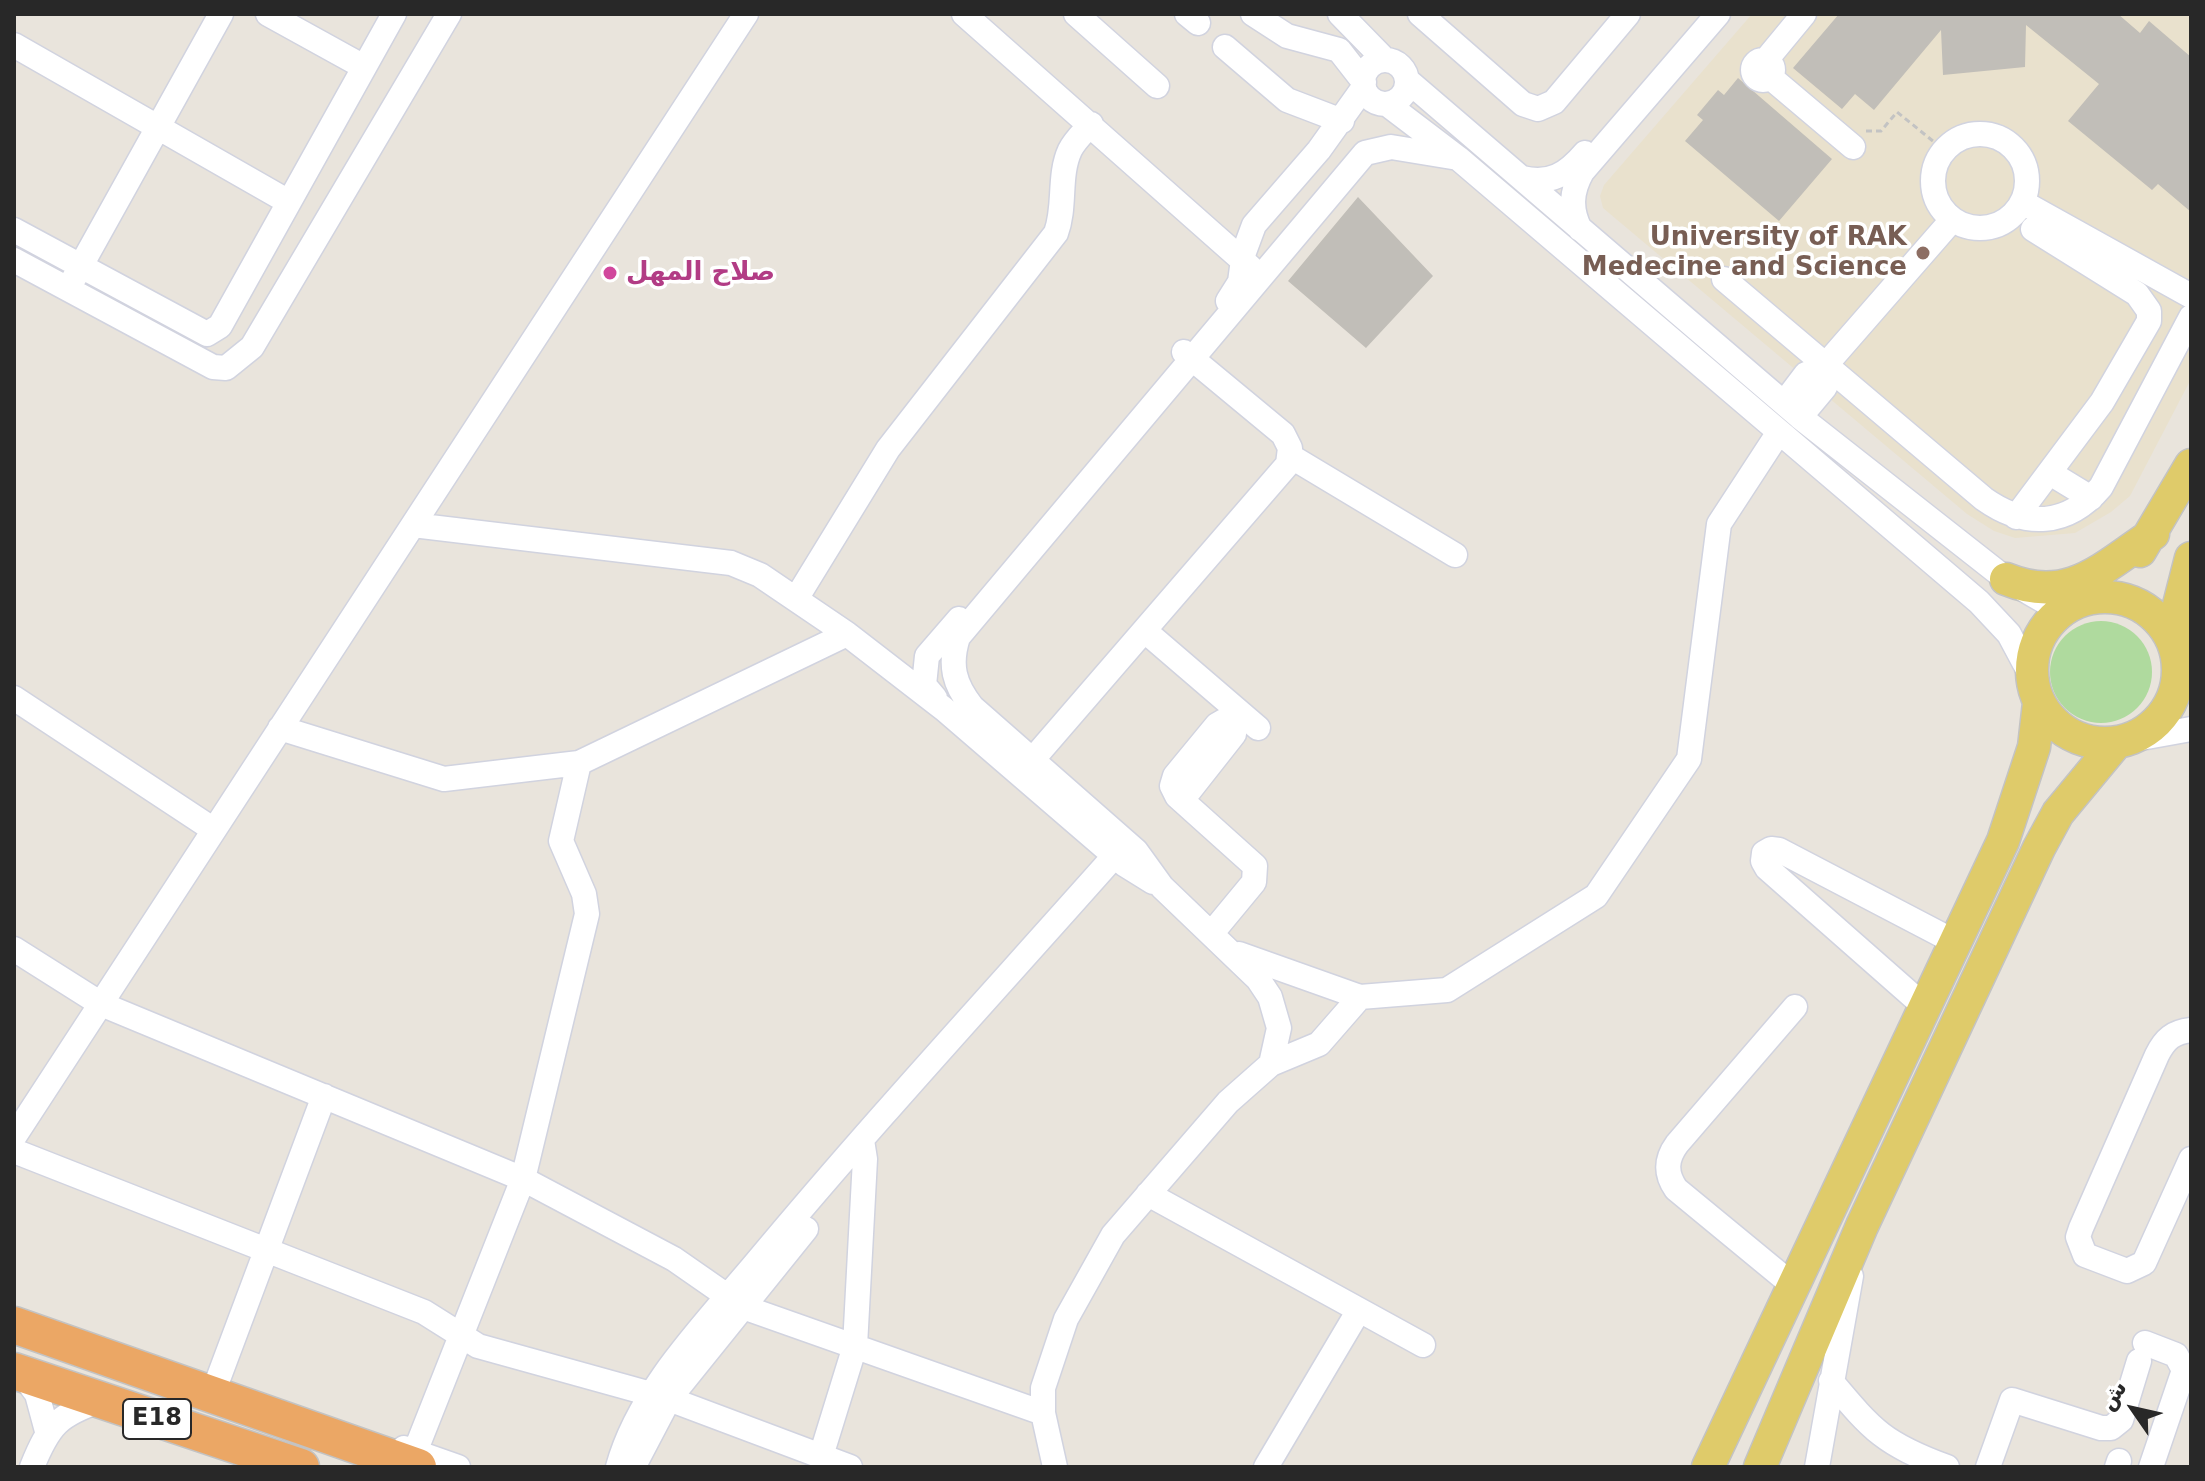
<!DOCTYPE html>
<html>
<head>
<meta charset="utf-8">
<style>
  body { margin:0 }
  #map { position:relative; width:2205px; height:1481px; overflow:hidden; background:#e9e4dc; font-family:"DejaVu Sans","Noto Naskh Arabic",sans-serif }
  canvas { display:block }
  .frame { position:absolute; inset:0; border:16px solid #282828; pointer-events:none }
  .north { position:absolute; left:2093px; top:1369px; width:80px; height:80px; -webkit-text-stroke:6px #fff; paint-order:stroke; rotate:304deg; font-size:22px; font-weight:700; line-height:32px; text-align:center; color:#282828 }
  .north::after { content:''; display:block; margin:auto; width:28px; height:36px; background:#282828; clip-path:polygon(50% 0,100% 100%,50% 72%,0 100%) }
</style>
</head>
<body>
<div id="map">
<canvas width="2205" height="1481"></canvas>
<div class="frame"></div>
<div class="north">ش</div>
</div>
<script>
const ctx = document.querySelector('canvas').getContext('2d');
ctx.lineJoin = 'round';
function fillPath(path, color) { ctx.fillStyle = color; ctx.fill(path, 'evenodd'); }
function stroke(path, color, width, dash) { ctx.strokeStyle = color; ctx.lineWidth = width; ctx.lineCap = dash ? 'butt' : 'round'; ctx.setLineDash(dash || []); ctx.stroke(path); }
function label(font, color, halo, rows, align = 'center') {
  ctx.font = font + ' "DejaVu Sans","Noto Naskh Arabic",sans-serif'; ctx.lineWidth = 7; ctx.setLineDash([]); ctx.textBaseline = 'middle'; ctx.strokeStyle = halo; ctx.fillStyle = color; for (const [text, x, y, turn = 0] of rows) {
    ctx.save(); ctx.translate(x, y); ctx.rotate((+turn || 0) * Math.PI / 180); ctx.textAlign = isNaN(turn) ? turn : align; if (halo) ctx.strokeText(text, 0, 0); ctx.fillText(text, 0, 0); ctx.restore();
  }
}
fillPath(new Path2D(`
  M1752,14h439v365l-61,117 -19,16 -36,21 -60,5 -21,-7 -27,-17 -364,-306 -3,-12 4,-11z`), '#e9e1cd');
fillPath(new Path2D(`
  M2050 672a51 51 0 1 1 102 0a51 51 0 1 1-102 0Z`), '#afda9e');
fillPath(new Path2D(`
  M1839,14h279l22,19 9,-12 42,36v155l-33,-28 -6,6 -84,-69 31,-37 -73,-59 -1,42 -82,8 -2,-45 -67,80 -19,-16 -13,15 -49,-41z
  M1738,78l94,81 -53,62 -94,-80 18,-21 -6,-5 21,-25 6,5z
  M1358,197l75,79 -67,72 -78,-67z`), '#c1beb8');
const minor = new Path2D(`
  M268,14l96,53
  M964,14l286,253
  M1076,14l81,72
  M1187,14l11,9
  M1253,14l34,22 52,14 25,32
  M1340,14l45,46
  M1420,14l103,90 15,5 16,-7 74,-88
  M14,45l273,156
  M1225,47l62,53 55,21
  M1766,60l38,-46
  M1753 70a10 10 0 1 1 20 0a10 10 0 1 1-20 0Z
  M1363 82a22 22 0 1 1 44 0a22 22 0 1 1-44 0Z
  M1770,77l83,70
  M1407,80l393,337 206,162 38,22 34,1
  M1387,104l71,54 521,444 30,32 23,43
  M1933 181a47 47 0 1 1 94 0a47 47 0 1 1-94 0Z
  M1522,178c28,7 45,-4 63,-25
  M2022,202l169,94
  M1580,229c-10,-20 -9,-37 2,-57l136,-158
  M14,230l193,104 13,-8 174,-312
  M14,260l199,107 13,1 26,-21 197,-333
  M1724,279l260,220c41,29 83,28 117,-12l90,-170
  M73,280l148,-266
  M1228,301l12,-19 4,-30 10,-27 65,-75 45,-63
  M1784,403l22,-29 17,-6 129,-148
  M1800,417l25,-30 -2,-19
  M1290,456l165,99
  M2050,473l41,25
  M2016,517l86,-115 47,-81v-10l-12,-17 -104,-65
  M413,525l318,38 29,12 87,59
  M796,599l92,-150 168,-216c10,-27 2,-57 14,-83 5,-10 14,-18 21,-26
  M1145,631l113,97
  M2178,658l13,15
  M14,698l200,132
  M935,698l-11,-13 3,-29 32,-37
  M280,728l164,51 135,-16
  M2130,740l61,-11
  M1021,773l267,-309 2,-16 -7,-14 -99,-82
  M1182,800l52,-66 -2,-11 -8,-2 -7,4 -42,51 -3,10 5,10 78,70 -1,16 -43,52
  M14,949l87,55 422,175 151,80 69,48 300,106
  M1239,954l121,43
  M1925,1007l-158,-139 -4,-7 1,-8 7,-4 8,1 176,92
  M2191,1030c-18,2 -26,9 -34,25l-76,173 -3,9 7,18 42,16 17,-8 47,-104
  M1271,1064l48,-20 41,-47 87,-7 149,-94 93,-137 30,-235 60,-92
  M14,1137l732,-1123
  M14,1151l410,161 54,34 191,53 181,68
  M1148,1194l275,151
  M1795,1287l-119,-98c-11,-16 -10,-30 1,-45l118,-137
  M2145,1343l31,12 8,15 -33,97
  M22,1374l15,20 10,37
  M1831,1381c42,50 53,63 116,86
  M217,1382l107,-286
  M404,1448l54,19
  M415,1452l108,-273 64,-265 -3,-20 -23,-53 18,-78 268,-129 97,75 180,155 29,18
  M821,1456l34,-110 10,-187 -3,-19
  M637,1460l32,-61 137,-170
  M32,1467c17,-42 26,-52 70,-67
  M618,1467c21,-77 88,-144 138,-204 119,-143 246,-280 369,-419
  M1055,1467l-12,-54v-25l23,-69 47,-84 115,-133 43,-38 8,-36 -9,-31 -12,-18 -96,-92 -26,-36 -164,-144c-18,-23 -23,-42 -14,-70l407,-484 26,-6 67,11
  M1266,1467l93,-157
  M1817,1467l34,-191
  M1988,1467l24,-67 89,28h10l10,-8 18,-59
  M2117,1467l2,-6`);
const major = new Path2D(`
  M2140,551l51,-86
  M2006,579c63,26 97,-12 147,-45
  M2032 670a73 73 0 1 1 146 0a73 73 0 1 1-146 0Z
  M2176,647l3,-42 12,-47
  M1708,1467l295,-626 31,-94 5,-44
  M1760,1467l102,-241 177,-378 19,-35 58,-70`);
const highway = new Path2D(`
  M14,1325l404,142
  M14,1371l287,96`);
stroke(minor, '#d1d3df', 27);
stroke(major, '#c3c3c3', 35);
stroke(highway, '#c3c3c3', 39);
stroke(new Path2D(`
  M1866,131h15l16,-19 47,38`), '#c3c3c3', 3, [6, 4]);
stroke(minor, '#fff', 24);
stroke(major, '#dfcb6a', 32);
stroke(highway, '#eba765', 36);
for (const [x, y, r, color] of [
  [1923,253,8,"#8d6e63"],
  [610,273,8,"#d1479c"]
]) { const dot = new Path2D(); dot.arc(x, y, r, 0, 2 * Math.PI); ctx.fillStyle = color; ctx.fill(dot); stroke(dot, '#fff', 3); }
for (const [x, y, w] of [
  [157,1419,68]
]) { const box = new Path2D(); box.roundRect(x - w / 2, y - 20, w, 40, 6); ctx.fillStyle = '#fff'; ctx.fill(box); stroke(box, '#282828', 2); }
label('bold 24px', '#282828', null, [
  ["E18",157,1419]
]);
label('bold 26px', '#785e54', '#fff', [
  ["University of RAK",1907,238],
  ["Medecine and Science",1907,268]
], 'right');
label('bold 26px', '#b23c85', '#fff', [
  ["صلاح المهل",626,273]
], 'left');
</script>
</body>
</html>
